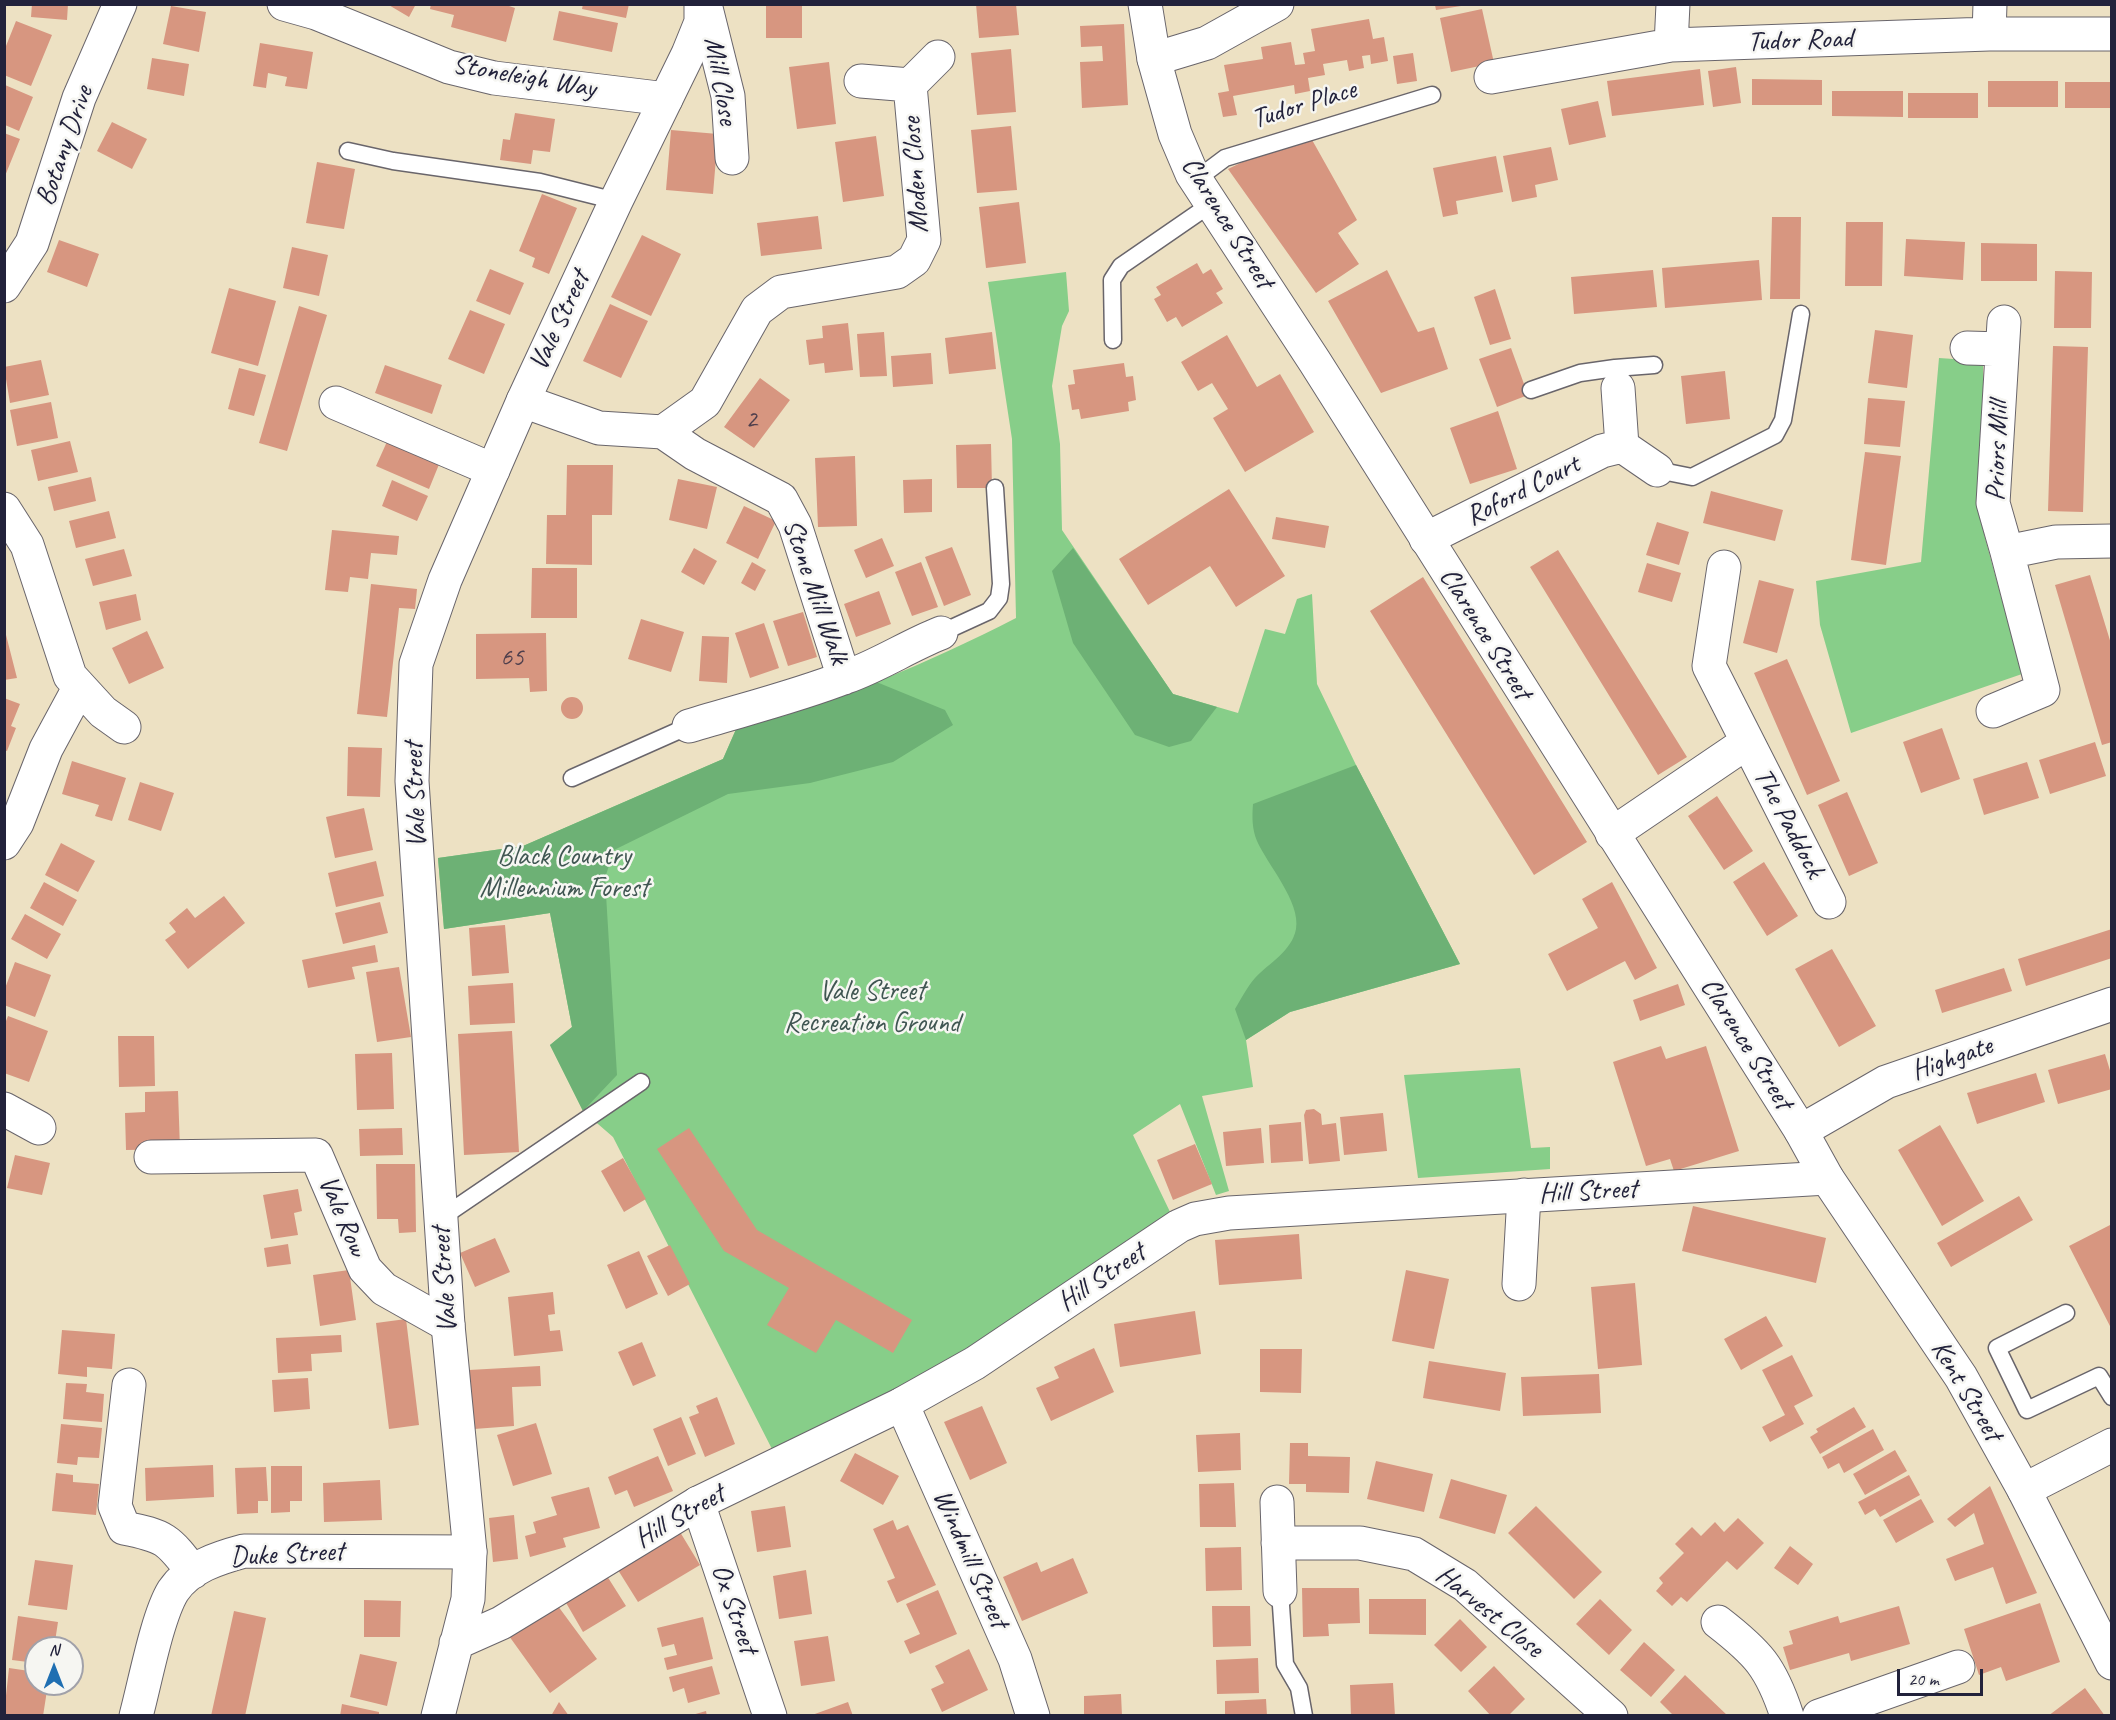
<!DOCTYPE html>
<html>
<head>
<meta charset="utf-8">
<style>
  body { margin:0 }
  #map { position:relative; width:2116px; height:1720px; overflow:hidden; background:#ede1c3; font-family:Caveat,sans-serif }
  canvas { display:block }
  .frame { position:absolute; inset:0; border:6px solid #22223b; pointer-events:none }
  .north { position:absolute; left:24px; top:1636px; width:60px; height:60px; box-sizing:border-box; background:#f6f6f2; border:2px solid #a1a1a9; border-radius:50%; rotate:0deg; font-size:16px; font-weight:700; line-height:24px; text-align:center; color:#22223b }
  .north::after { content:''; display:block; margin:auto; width:21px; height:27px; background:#1f6fb2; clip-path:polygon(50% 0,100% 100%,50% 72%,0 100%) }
  .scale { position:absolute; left:1897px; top:1669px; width:86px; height:27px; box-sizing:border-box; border:3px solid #22223b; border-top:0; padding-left:8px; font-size:18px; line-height:21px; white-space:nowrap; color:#22223b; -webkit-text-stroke:4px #f6f6f2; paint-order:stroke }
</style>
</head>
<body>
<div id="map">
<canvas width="2116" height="1720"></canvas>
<div class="frame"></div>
<div class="north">N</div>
<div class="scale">20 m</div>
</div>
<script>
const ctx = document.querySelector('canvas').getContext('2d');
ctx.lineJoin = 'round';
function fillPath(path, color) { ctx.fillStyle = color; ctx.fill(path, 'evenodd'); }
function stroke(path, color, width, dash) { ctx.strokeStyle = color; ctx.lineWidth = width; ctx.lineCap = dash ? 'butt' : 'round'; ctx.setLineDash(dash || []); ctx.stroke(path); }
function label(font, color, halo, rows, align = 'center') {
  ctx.font = font + ' Caveat,sans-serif'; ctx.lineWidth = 5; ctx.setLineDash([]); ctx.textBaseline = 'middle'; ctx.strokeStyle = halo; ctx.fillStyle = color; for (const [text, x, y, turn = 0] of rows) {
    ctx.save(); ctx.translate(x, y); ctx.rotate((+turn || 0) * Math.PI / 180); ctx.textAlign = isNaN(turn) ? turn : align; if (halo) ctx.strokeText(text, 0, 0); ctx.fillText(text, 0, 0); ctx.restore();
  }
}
fillPath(new Path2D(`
  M1066,272l3,39 -7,15 -10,60 8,58 2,86 111,164 65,19 27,-84 20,5 12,-35 15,-5 5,90 39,81 104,199 -170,48 -44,28 7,47 -51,9 27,95 -13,4 -36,-91 -47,31 39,81 -247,167 -152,68 -160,-314 -30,-26 -33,-66 22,-18 -22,-114 -106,16 -6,-71 85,-12 200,-87 14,-32c96,-23 191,-64 279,-109l-4,-179 -24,-157z
  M1939,358l44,3 1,173 38,140 -171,59 -31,-108 -4,-44 105,-19z
  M1520,1068l11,80 19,-1v22l-132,9 -14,-103z`), '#87ce89');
fillPath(new Path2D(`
  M1073,548l100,146 44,13 -26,34 -22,6 -34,-12 -62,-92 -21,-72z
  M874,681l71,29 8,15 -60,37 -83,21 -82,11 -114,56 -9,28 12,197 -34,36 -33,-66 22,-18 -22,-114 -106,16 -6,-71 85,-12 200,-87 14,-32 48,-11z
  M1356,765l104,199 -170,48 -44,28 -11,-31c6,-10 12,-22 20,-31 14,-15 37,-27 41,-49 5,-27 -29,-65 -39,-88 -5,-12 -5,-24 -4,-37z`), '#6db175');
fillPath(new Path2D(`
  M32,4h36l-1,16 -36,-3z
  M387,4h29l-7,13z
  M431,4h72l12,4 -9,34 -55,-15 3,-12 -24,-6z
  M583,4h46l-3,14 -44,-9z
  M766,4h36v34h-36z
  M976,4h40l3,31 -40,3z
  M1435,5h26v1l-25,4z
  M171,6l35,6 -7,40 -36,-8z
  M1482,9l12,54 -43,9 -11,-54z
  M559,11l59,12 -6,29 -59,-12z
  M1369,19l4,20 11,-2 4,24 -17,3 -1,-9 -8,1 2,12 -15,3 -2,-11 -24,4 2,11 -17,3 2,13 -15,3 -1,-9 -61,11 4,19 -14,2 -5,-24 11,-2 -5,-26 39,-6 -2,-12 30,-5 4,23 10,-1 -2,-11 12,-2 -4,-22z
  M16,21l36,14 -21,51 -27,-11v-24z
  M1124,24l4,81 -46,3 -2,-46 23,-1 -1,-15 -21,1 -1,-21z
  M260,43l53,9 -6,37 -22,-3 2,-9 -19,-4 -2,15 -13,-2z
  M1011,49l5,63 -39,3 -6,-62z
  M1413,53l4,28 -20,3 -4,-28z
  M152,58l37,6 -5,32 -37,-7z
  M829,62l7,62 -39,5 -8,-62z
  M1736,67l5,36 -28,4 -5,-36z
  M1700,69l4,36 -92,11 -5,-35z
  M1752,79l70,1v25h-70z
  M1988,81h70v26h-70z
  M2065,82h47v26h-47z
  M5,85l28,12 -14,34 -14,-6z
  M1832,91h71v26l-71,-1z
  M1908,93h70v25h-70z
  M1598,101l8,36 -37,8 -8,-36z
  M515,113l40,6 -5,33 -17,-2 -2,14 -31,-4 3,-21 7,1z
  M112,122l35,17 -15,30 -35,-18z
  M1011,126l6,64 -40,3 -6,-63z
  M671,130l47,4 -5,60 -47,-4z
  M4,133l16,6 -15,37h-1z
  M876,136l8,60 -41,6 -8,-60z
  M1311,138l46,82 -19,13 21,31 -43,29 -88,-124 29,-14z
  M1551,147l7,33 -23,5 2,12 -25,5 -9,-46z
  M1496,156l7,36 -47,9 2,13 -15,3 -10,-49z
  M317,162l38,7 -11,60 -38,-6z
  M542,194l35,14 -28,66 -17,-7 3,-9 -16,-7z
  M1019,202l7,61 -40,5 -7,-61z
  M818,216l4,33 -61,7 -4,-33z
  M1772,217h29l-1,82h-30z
  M1846,222h37l-1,64h-37z
  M642,235l39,19 -30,62 -40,-19z
  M1906,239l59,3 -2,38 -59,-4z
  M59,240l40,14 -12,33 -40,-15z
  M1981,243l56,1v37h-56z
  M292,247l36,8 -9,41 -36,-8z
  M1759,260l3,40 -97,8 -3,-40z
  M1197,263l6,11 8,-5 12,20 -7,4 7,10 -41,24 -6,-10 -9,5 -13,-23 7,-4 -5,-8z
  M490,269l34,14 -14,32 -34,-14z
  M1387,270l31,62 16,-5 14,42 -67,24 -53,-92z
  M1653,270l4,37 -83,7 -3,-37z
  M2055,271l37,1 -1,56h-37z
  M229,288l47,13 -18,65 -47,-13z
  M1495,289l16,50 -21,6 -16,-48z
  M610,304l38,17 -27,57 -38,-17z
  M299,306l28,9 -40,136 -28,-8z
  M470,310l35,14 -21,50 -36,-15z
  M848,323l5,47 -28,3 -1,-10 -15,2 -3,-25 17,-2 -1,-12z
  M1875,330l38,5 -6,53 -39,-5z
  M884,332l3,44 -27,1 -3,-43z
  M992,332l4,37 -47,5 -4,-36z
  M1227,335l30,52 23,-13 34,58 -69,40 -32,-54 15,-9 -16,-26 -14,8 -17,-29z
  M2053,346l35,1 -5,165 -35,-1z
  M1511,348l17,47 -31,12 -18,-48z
  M931,353l2,31 -40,3 -2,-31z
  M41,360l8,35 -39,8 -6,-36z
  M1124,363l2,14 7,-1 3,24 -8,2 1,9 -48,8 -2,-10 -7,1 -4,-25 7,-1 -2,-14z
  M385,365l57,20 -10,29 -57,-21z
  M239,368l27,7 -12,41 -26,-7z
  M1725,371l5,48 -44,5 -5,-48z
  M760,378l30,22 -36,48 -30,-21z
  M1868,398l37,3 -5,46 -36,-3z
  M51,402l7,36 -41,8 -7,-36z
  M1498,411l19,58 -47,15 -20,-56z
  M390,435l52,22 -13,32 -53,-23z
  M70,441l8,31 -40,9 -7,-31z
  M991,444l1,44h-35l-1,-43z
  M1865,452l36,4 -15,109 -35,-5z
  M855,456l2,70 -39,1 -3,-69z
  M567,465h46l-1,50h-20v50l-46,-1 1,-49h19z
  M91,477l5,24 -42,10 -6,-24z
  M678,479l39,8 -10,42 -38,-9z
  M932,479v33l-28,1 -1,-33z
  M392,480l36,16 -11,25 -35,-15z
  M1229,489l56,87 -49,31 -26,-41 -62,39 -29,-46z
  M1711,491l72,19 -8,31 -72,-18z
  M744,506l32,15 -18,38 -32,-16z
  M109,511l7,27 -40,10 -7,-27z
  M1276,517l53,9 -4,22 -53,-9z
  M1657,522l32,10 -10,33 -33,-10z
  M332,530l67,6 -2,19 -26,-2 -3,26 -18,-2 -2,15 -23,-2z
  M882,538l12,28 -28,12 -12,-28z
  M952,547l19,48 -27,11 -19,-49z
  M694,548l23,13 -13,24 -23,-13z
  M124,549l8,27 -39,10 -8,-27z
  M1558,550l129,207 -29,18 -128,-208z
  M752,562l14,8 -11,21 -14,-8z
  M921,562l17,45 -26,9 -17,-44z
  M1647,563l34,10 -9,29 -34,-10z
  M532,568h45v50h-46z
  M2090,575l22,72v95l-10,3 -47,-160z
  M1423,577l164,265 -53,33 -164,-264z
  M1759,580l35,9 -17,64 -34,-10z
  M371,584l46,5 -2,20 -16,-1 -12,109 -30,-3z
  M879,591l12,33 -35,13 -12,-33z
  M136,594l5,26 -35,10 -7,-28z
  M803,612l14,45 -29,9 -15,-45z
  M641,619l43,13 -13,40 -43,-13z
  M764,623l15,45 -29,10 -15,-45z
  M4,627l13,51 -13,2z
  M147,631l17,37 -35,16 -17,-36z
  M546,633l1,58 -17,1 -1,-14 -53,1v-45z
  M702,636l27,1 -2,46 -28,-2z
  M1787,659l53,122 -33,14 -53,-122z
  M561 708a11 11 0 1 1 22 0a11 11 0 1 1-22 0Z
  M4,698l16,6 -9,22 5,2 -9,23 -3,-1z
  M1942,728l18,51 -39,14 -18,-51z
  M2095,742l11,34 -56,18 -11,-34z
  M348,747l34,1 -2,49 -33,-1z
  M72,761l54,17 -14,43 -17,-5 4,-11 -37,-11z
  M2027,762l12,36 -55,17 -11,-36z
  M140,782l34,11 -13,38 -33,-11z
  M1847,792l31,71 -29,13 -31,-71z
  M1717,796l36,55 -29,19 -36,-54z
  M364,808l9,42 -38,8 -9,-41z
  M61,843l34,18 -17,31 -33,-17z
  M376,861l8,35 -48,11 -8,-34z
  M1764,862l34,54 -31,20 -34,-54z
  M44,882l33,18 -14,26 -33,-18z
  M1612,882l45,86 -22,12 -10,-19 -58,30 -19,-37 50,-26 -16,-29z
  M224,896l21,27 -57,46 -23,-29 11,-8 -7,-9 18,-15 8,10z
  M380,902l8,31 -45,11 -8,-31z
  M25,914l36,20 -14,25 -36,-20z
  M505,925l4,48 -37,3 -3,-48z
  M2112,929v29l-86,28 -8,-27z
  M375,945l3,17 -26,5 3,12 -47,9 -6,-28z
  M1832,949l44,77 -37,21 -44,-78z
  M15,962l36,13 -16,42 -31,-12v-14z
  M399,967l12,70 -34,5 -11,-70z
  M2004,968l8,23 -70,22 -7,-23z
  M513,983l2,40 -45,2 -2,-39z
  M1678,984l7,21 -45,16 -7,-21z
  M8,1016l40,15 -19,51 -25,-9v-47z
  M512,1031l7,121 -55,3 -6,-121z
  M118,1036h36l1,50 -36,1z
  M1661,1046l5,13 40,-13 33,105 -65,20 -4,-12 -24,7 -33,-104z
  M392,1053l2,56 -37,1 -2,-56z
  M2105,1054l7,23v12l-54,15 -10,-34z
  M2036,1073l9,29 -68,22 -10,-31z
  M178,1091l2,58 -54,1 -1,-37 20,-1v-20z
  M1314,1109l7,5 1,11 14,-2 4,38 -31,3 -5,-49 2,-5z
  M1383,1113l4,38 -43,4 -4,-38z
  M1301,1122l2,39 -32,2 -2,-38z
  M1940,1125l44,76 -42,25 -44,-76z
  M402,1128l1,27 -43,1 -1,-27z
  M689,1128l68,102 155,90 -19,33 -57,-33 -20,33 -49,-28 22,-37 -65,-37 -67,-102z
  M1261,1128l3,35 -38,3 -3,-34z
  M1195,1144l17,40 -39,16 -16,-40z
  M15,1155l35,8 -8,32 -35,-7z
  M623,1158l23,41 -22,13 -23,-41z
  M376,1164h39l1,68 -17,1 -1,-14h-21z
  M298,1189l4,22 -8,2 4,22 -27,4 -8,-44z
  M2019,1196l14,24 -82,47 -14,-24z
  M1693,1206l133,32 -10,45 -134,-32z
  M2112,1224v106l-43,-84z
  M1299,1234l3,45 -83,6 -4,-45z
  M495,1238l15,34 -35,15 -15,-34z
  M288,1244l3,20 -24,3 -3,-19z
  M670,1245l20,39 -22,12 -21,-40z
  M639,1251l19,43 -32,15 -19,-44z
  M349,1270l7,50 -36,6 -7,-51z
  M1406,1270l43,9 -15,70 -42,-8z
  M1635,1283l7,82 -44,4 -7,-82z
  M553,1292l2,22 -7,1 2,16 10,-1 3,21 -49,5 -6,-59z
  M1195,1311l6,43 -81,13 -6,-43z
  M1766,1316l17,30 -42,24 -17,-31z
  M406,1319l13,106 -30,4 -13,-106z
  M62,1330l53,4 -3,35 -25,-2v10l-29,-3z
  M341,1335l1,17 -31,2 1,17 -34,2 -2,-35z
  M642,1342l14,34 -23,10 -15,-34z
  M1094,1348l20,44 -63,29 -15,-33 23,-10 -5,-11z
  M1260,1349h42l-1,44 -41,-1z
  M1792,1355l21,41 -19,10 10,18 -34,18 -8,-15 23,-12 -23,-45z
  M1429,1361l77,12 -6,38 -77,-13z
  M540,1366l1,20 -29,1 2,39 -40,3 -5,-59z
  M1599,1374l2,39 -78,3 -2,-39z
  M308,1378l2,31 -36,3 -2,-32z
  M66,1383l21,1 -1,8 18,2 -2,28 -39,-3z
  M717,1397l18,47 -30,13 -16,-40 10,-4 -3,-7z
  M982,1406l25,57 -37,17 -26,-58z
  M1854,1407l12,20 -46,27 -10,-17 8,-5 -2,-3z
  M681,1417l15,37 -28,12 -15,-37z
  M536,1423l16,51 -39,12 -16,-51z
  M61,1424l41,4 -3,30 -21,-1 -1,8 -20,-2z
  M1873,1429l11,21 -40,23 -5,-10 -11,6 -6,-12z
  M1240,1433l1,37 -43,2 -2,-37z
  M1290,1443h18v13l42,1 -1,36 -43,-1v-8h-17z
  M1895,1450l12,21 -42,24 -12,-21z
  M855,1453l44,23 -16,29 -43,-24z
  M658,1456l15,35 -39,16 -7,-17 -12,5 -7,-18z
  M1376,1461l57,13 -9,38 -57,-13z
  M213,1465l1,32 -68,4 -1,-33z
  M271,1466h31v35h-12v11l-19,1z
  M266,1467l2,34h-10v12l-21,1 -2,-46z
  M56,1473l17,2v7l26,2 -3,31 -44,-4z
  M1909,1475l11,20 -40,22 -5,-8 -10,6 -7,-13z
  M1451,1479l56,16 -12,39 -56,-16z
  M380,1480l2,40 -58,2 -1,-39z
  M1234,1483l2,44h-36l-1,-43z
  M1990,1486l47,107 -31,11 -13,-37 -38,14 -9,-22 38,-15 -10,-31 -19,14 -8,-8z
  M589,1487l11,41 -37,10 3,9 -36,10 -5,-21 11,-3 -3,-11 24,-7 -6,-18z
  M1921,1499l13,23 -38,21 -13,-23z
  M785,1506l6,41 -34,5 -6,-41z
  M1536,1506l66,66 -28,27 -66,-66z
  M514,1515l4,44 -25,3 -4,-44z
  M1738,1518l26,25 -27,27 -10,-9 -40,41 -6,-5 -9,9 -16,-15 7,-8 -4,-5 25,-25 -9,-9 17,-17 9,9 14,-14 9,10z
  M893,1520l4,10 11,-5 28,60 -39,18 -10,-22 8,-3 -22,-49z
  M680,1532l20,33 -62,37 -20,-32z
  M1790,1546l23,18 -15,21 -24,-17z
  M1241,1547l1,43 -36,1 -1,-43z
  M1073,1558l15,35 -66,28 -19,-44 34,-15 4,10z
  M35,1560l38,5 -6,45 -39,-5z
  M806,1570l6,44 -33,5 -6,-43z
  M607,1576l19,30 -43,26 -18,-31z
  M1302,1588h57l1,35 -32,1 1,12 -26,1z
  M938,1590l19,44 -47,20 -6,-13 16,-7 -14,-30z
  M1369,1599h57v36l-57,-1z
  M1600,1599l32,31 -23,25 -33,-31z
  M364,1600l37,1 -1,36h-36z
  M555,1602l42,57 -47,34 -41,-57z
  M2040,1603l20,59 -54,19 -5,-14 -22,8 -15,-46z
  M1212,1606h38l1,40 -38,1z
  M1899,1606l11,38 -59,17 -2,-8 -59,17 -7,-23 10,-3 -4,-13 49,-15 2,7z
  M234,1611l32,7 -21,98h-34z
  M18,1616l40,6 -4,26h-18v15l-24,-3z
  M703,1617l10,42 -46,11 -3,-12 13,-3 -3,-11 -12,3 -5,-19z
  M1460,1619l27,28 -26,25 -27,-27z
  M828,1636l7,45 -34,5 -7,-45z
  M1644,1642l31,28 -24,27 -31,-27z
  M969,1649l19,41 -46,22 -11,-23 13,-6 -9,-17z
  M360,1654l37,8 -10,44 -37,-9z
  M1258,1658l1,35 -42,1 -1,-34z
  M712,1666l8,28 -32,9 -4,-15 -11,4 -4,-15z
  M1494,1666l31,33 -17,17h-17l-23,-25z
  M9,1668l27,4v12h12l-5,32 -39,-2z
  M1685,1675l43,41h-54l-14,-14z
  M1393,1683l2,33h-44l-1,-31z
  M2085,1688l20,28h-57z
  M1121,1694l1,22h-38v-20z
  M1266,1699l1,17h-42v-15z
  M559,1702l10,14h-18z
  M848,1702l5,14h-41v-1z
  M342,1704l37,8v4h-39z
  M706,1711l1,5h-15v-1z`), '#d79680');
const service = new Path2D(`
  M348,151l45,10 147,21 76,19
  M1197,179l28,-21 207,-63
  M1113,340l-1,-60 9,-14 90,-62
  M1616,378l-1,-10 39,-3
  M1531,390l49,-17 35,-5
  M1657,470l35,7 83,-42 8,-15 18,-106
  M941,633l48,-22 10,-13 2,-14 -6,-96
  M572,778l117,-52
  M441,1218l200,-136
  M2066,1313l-69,35 30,62 72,-34 13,21
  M1280,1591l5,73 14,24 5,28`);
const minor = new Path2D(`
  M284,4l32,9 133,54 45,11 172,21
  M705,4l23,92 4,62
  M1989,34l1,-30
  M1671,45l2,-41
  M1154,59l53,-16 70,-39
  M1491,77l180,-32 318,-11h123
  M861,81l49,4 28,-28
  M4,286l28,-43 47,-145 41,-94
  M2004,322l-11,181 14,49 49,-10 56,-1
  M1967,348l35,1
  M523,401l76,27 64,4 42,-30 52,-92 24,-18 116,-20 17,-12 10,-20 -14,-155
  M336,403l157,67
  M663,432l32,22 86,45 14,26 49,153
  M1622,446l35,24
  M4,509l23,36 43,131 33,36 21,15
  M1426,539l176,-88 20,-5 -4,-58
  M1724,567l-15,99 120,236
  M1993,711l50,-21 -36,-138
  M689,726c52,-16 106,-29 157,-49 34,-12 62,-31 95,-44
  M1612,834l134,-91
  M4,843l13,-20 29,-74 33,-61
  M4,1109l35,19
  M1801,1131l85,-49 226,-78
  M151,1157l165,-2 49,114 19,20 64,36
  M1519,1284l5,-89
  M129,1385l-14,121 9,22c41,8 44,11 69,44
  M902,1404l113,255 18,57
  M2024,1490l88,-45
  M1277,1502l3,89
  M698,1503l72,213
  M1278,1543h82l54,11 51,31 146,131
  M1718,1622c40,31 53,45 69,94
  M136,1716c9,-33 21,-99 37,-125 16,-24 45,-33 71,-40l226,1
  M1819,1716l139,-49`);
const tertiary = new Path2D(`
  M456,1643l45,-20 197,-120 204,-99 73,-41 204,-137 16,-7 34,-6 598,-35
  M438,1716l30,-117 2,-47 -22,-227 -36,-544 4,-117 29,-84 78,-179 93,-200 72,-147 13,-32v-18`);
const primary = new Path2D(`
  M1145,4l9,55 21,75 17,40 123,188 486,769 26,47 134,199 63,113 88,173`);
stroke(service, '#69656b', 19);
stroke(minor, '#69656b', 35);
stroke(tertiary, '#69656b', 35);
stroke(primary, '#69656b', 35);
stroke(service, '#fff', 16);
stroke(minor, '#fff', 33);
stroke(tertiary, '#fff', 33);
stroke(primary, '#fff', 33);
label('26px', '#4f3f4c', null, [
  ["2",751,420],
  ["65",512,658]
]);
label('28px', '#22223b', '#f6f6f2', [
  ["Tudor Road",1800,41,-2],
  ["Stoneleigh Way",524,77,10],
  ["Mill Close",720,81,80],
  ["Tudor Place",1304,105,-17],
  ["Botany Drive",65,146,-71],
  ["Moden Close",916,175,-94],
  ["Clarence Street",1227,223,58],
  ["Vale Street",560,321,-65],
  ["Priors Mill",1998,451,-88],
  ["Roford Court",1523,491,-27],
  ["Stone Mill Walk",815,592,71],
  ["Clarence Street",1485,634,58],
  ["Vale Street",416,795,-92],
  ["The Paddock",1788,823,62],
  ["Clarence Street",1746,1044,58],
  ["Highgate",1952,1059,-19],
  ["Hill Street",1588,1192,-3],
  ["Vale Row",342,1216,67],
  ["Hill Street",1102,1278,-34],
  ["Vale Street",445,1280,-94],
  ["Kent Street",1966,1391,59],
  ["Hill Street",680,1517,-30],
  ["Duke Street",287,1555,-3],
  ["Windmill Street",970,1559,66],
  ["Ox Street",734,1609,71],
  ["Harvest Close",1489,1612,39]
]);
label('28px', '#405652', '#f6f6f2', [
  ["Black Country",564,857],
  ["Millennium Forest",564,889],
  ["Vale Street",872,992],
  ["Recreation Ground",872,1024]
]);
</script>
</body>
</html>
